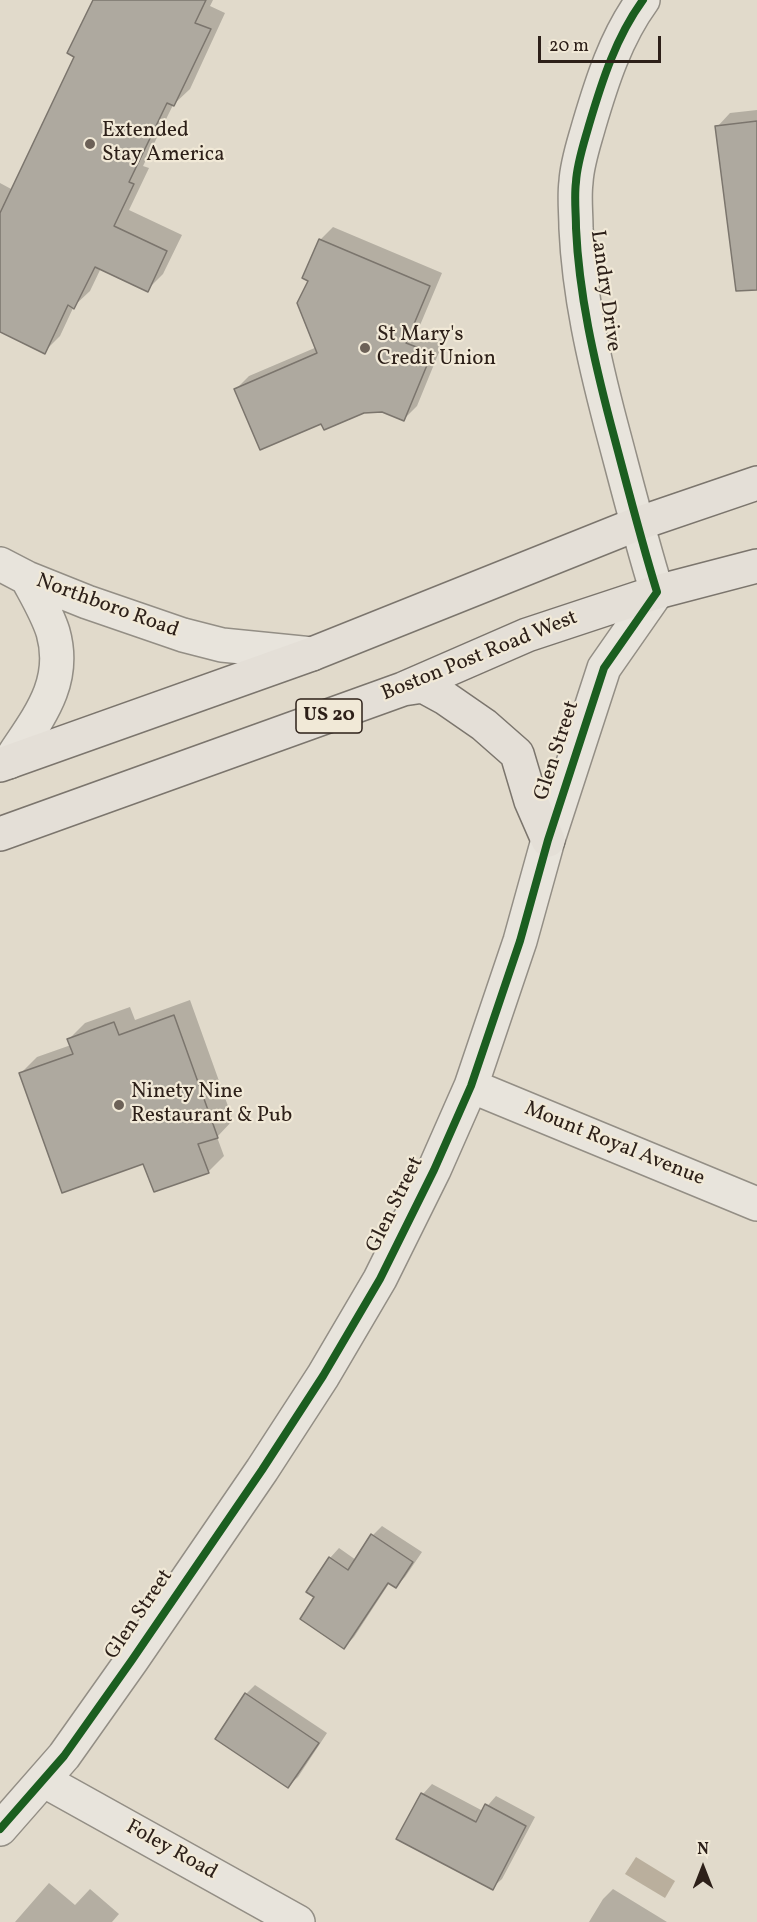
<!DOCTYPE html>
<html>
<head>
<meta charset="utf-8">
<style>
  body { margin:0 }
  #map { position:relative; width:757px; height:1922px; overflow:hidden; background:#e1dacb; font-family:Vollkorn,serif }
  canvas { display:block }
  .north { position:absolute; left:673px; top:1838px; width:60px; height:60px; -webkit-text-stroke:4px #f1e9d7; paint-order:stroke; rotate:0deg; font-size:16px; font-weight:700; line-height:24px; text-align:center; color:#2d2019 }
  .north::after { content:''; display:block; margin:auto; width:21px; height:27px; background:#2d2019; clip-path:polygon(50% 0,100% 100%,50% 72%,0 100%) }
  .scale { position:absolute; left:538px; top:36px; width:123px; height:27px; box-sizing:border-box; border:3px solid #2d2019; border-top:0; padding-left:8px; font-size:18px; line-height:21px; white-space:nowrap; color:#2d2019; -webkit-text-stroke:4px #f1e9d7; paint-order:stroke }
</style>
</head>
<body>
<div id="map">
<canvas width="757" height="1922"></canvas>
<div class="north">N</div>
<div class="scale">20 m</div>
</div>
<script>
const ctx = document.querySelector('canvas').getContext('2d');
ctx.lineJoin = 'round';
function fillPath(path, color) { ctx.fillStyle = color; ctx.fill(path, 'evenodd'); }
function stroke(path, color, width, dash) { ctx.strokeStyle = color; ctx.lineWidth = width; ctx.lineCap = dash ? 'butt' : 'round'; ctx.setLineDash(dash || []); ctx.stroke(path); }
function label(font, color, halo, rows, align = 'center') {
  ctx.font = font + ' Vollkorn,serif'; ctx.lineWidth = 4.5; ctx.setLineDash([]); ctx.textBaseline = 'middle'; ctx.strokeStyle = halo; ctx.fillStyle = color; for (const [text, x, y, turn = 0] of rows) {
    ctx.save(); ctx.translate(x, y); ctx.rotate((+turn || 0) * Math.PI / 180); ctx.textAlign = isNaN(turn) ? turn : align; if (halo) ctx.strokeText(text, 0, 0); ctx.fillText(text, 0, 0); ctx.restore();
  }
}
fillPath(new Path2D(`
  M636,1857l39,24 -10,17 -40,-24z`), '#baaf9d');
fillPath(new Path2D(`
  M94,0h119l-3,6 15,7 -35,76 -17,16 -30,61 6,2 -20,42 53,25 -19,39 -16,16 -46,-22 -11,23 -16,15 -14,30 -16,16 -44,-35v-134l13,7 63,-134z
  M757,110v158l-40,-141 13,-14z
  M333,227l109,46 -24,57 26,10 -27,66 -13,13 -21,-9 -19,1 -43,11 -85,-33 13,-13 68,-29 -7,-67 10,-40z
  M190,1000l43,120 -16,17 7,19 -16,16 -64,-10 -123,-89 16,-16 34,-12 -2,-6 16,-16 45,-16 5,13z
  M382,1526l40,26 -17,25 -9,9 -6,-4 -36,55 -10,10 -28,-50 14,-39 9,-10 17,12 17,-25z
  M255,1685l72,48 -29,44 -10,9 -42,-92z
  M432,1784l51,27 13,-15 39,21 -33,62 -10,9 -94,-49 25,-45z
  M49,1883l26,22 15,-16 29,25 -7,8h-97z
  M613,1889l54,33h-78l14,-23z`), '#0003');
const building = new Path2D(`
  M93,0h113l-11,23 16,6 -37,77 -7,-3 -38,79 5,2 -20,42 53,25 -19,41 -53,-25 -21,42 -6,-4 -23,49 -45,-22v-119l74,-156 -7,-4z
  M757,121v169l-21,1 -21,-165z
  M319,239l111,47 -24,57 26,10 -28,68 -22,-9 -18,1 -40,17 -3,-6 -61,26 -26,-61 83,-36 -20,-50 11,-22 -6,-3z
  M174,1015l44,123 -20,6 11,29 -55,19 -11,-28 -81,29 -43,-120 54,-19 -6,-15 47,-17 5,13z
  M371,1534l42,28 -17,26 -8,-5 -44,66 -44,-30 14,-22 -8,-5 23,-35 19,13z
  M245,1693l74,50 -31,45 -73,-49z
  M421,1793l55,29 9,-18 41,22 -33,64 -97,-51z`);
fillPath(building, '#aea99f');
stroke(building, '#7b756d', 1.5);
const minor = new Path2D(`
  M471,1086l286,118
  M43,1780l255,142
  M0,1829l64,-73 68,-96 130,-190 61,-94 57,-97 54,-109 37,-84 49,-145 28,-101 56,-172 53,-76`);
const tertiary = new Path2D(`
  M643,0c-27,37 -41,81 -54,125 -5,18 -12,38 -13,57 -2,15 0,31 0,46 3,67 18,132 35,197 15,56 29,112 46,167
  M0,564l27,14 60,24 96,33 39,10 90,9
  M9,762c27,-42 59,-77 44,-130 -6,-19 -17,-37 -26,-54`);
const primary = new Path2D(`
  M403,689l20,-3 22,12 39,27 33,29 14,47 17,39
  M0,765l312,-111 325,-130 120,-41
  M0,834l403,-145 124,-54 130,-43 100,-26`);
stroke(minor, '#938e85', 36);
stroke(tertiary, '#938e85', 36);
stroke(primary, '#7b756d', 36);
stroke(minor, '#e8e4dc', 33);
stroke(tertiary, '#e8e4dc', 33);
stroke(primary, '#e4dfd7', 33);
stroke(new Path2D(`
  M0,1829l64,-73 68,-96 130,-190 61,-94 57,-97 54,-109 37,-84 49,-145 28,-101 56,-172 53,-76c-17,-55 -31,-111 -46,-167 -17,-65 -32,-130 -35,-197 0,-15 -2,-31 0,-46 1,-19 8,-39 13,-57 13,-44 27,-88 54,-125`), '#1b5e20', 8);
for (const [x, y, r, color] of [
  [90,144,6,"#6c6157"],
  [365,348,6,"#6c6157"],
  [119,1105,6,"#6c6157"]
]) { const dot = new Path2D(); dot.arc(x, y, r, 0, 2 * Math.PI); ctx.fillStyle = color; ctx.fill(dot); stroke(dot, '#f1e9d7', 2); }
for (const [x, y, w] of [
  [329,716,66]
]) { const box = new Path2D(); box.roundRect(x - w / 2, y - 17, w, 34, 4.5); ctx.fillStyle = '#f1e9d7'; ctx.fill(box); stroke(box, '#2d2019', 1.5); }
label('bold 20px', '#2d2019', null, [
  ["US 20",329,716]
]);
label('21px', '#2d2019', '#f1e9d7', [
  ["Extended",102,132],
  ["Stay America",102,156],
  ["St Mary's",377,336],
  ["Credit Union",377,360],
  ["Ninety Nine",131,1093],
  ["Restaurant & Pub",131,1117]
], 'left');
label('21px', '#2d2019', '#f1e9d7', [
  ["Landry Drive",604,291,82],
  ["Northboro Road",107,607,20],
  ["Boston Post Road West",480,657,-22],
  ["Glen Street",558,751,-72],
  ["Mount Royal Avenue",614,1145,22],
  ["Glen Street",396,1205,-64],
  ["Glen Street",140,1615,-56],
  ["Foley Road",171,1851,29]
]);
</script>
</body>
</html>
